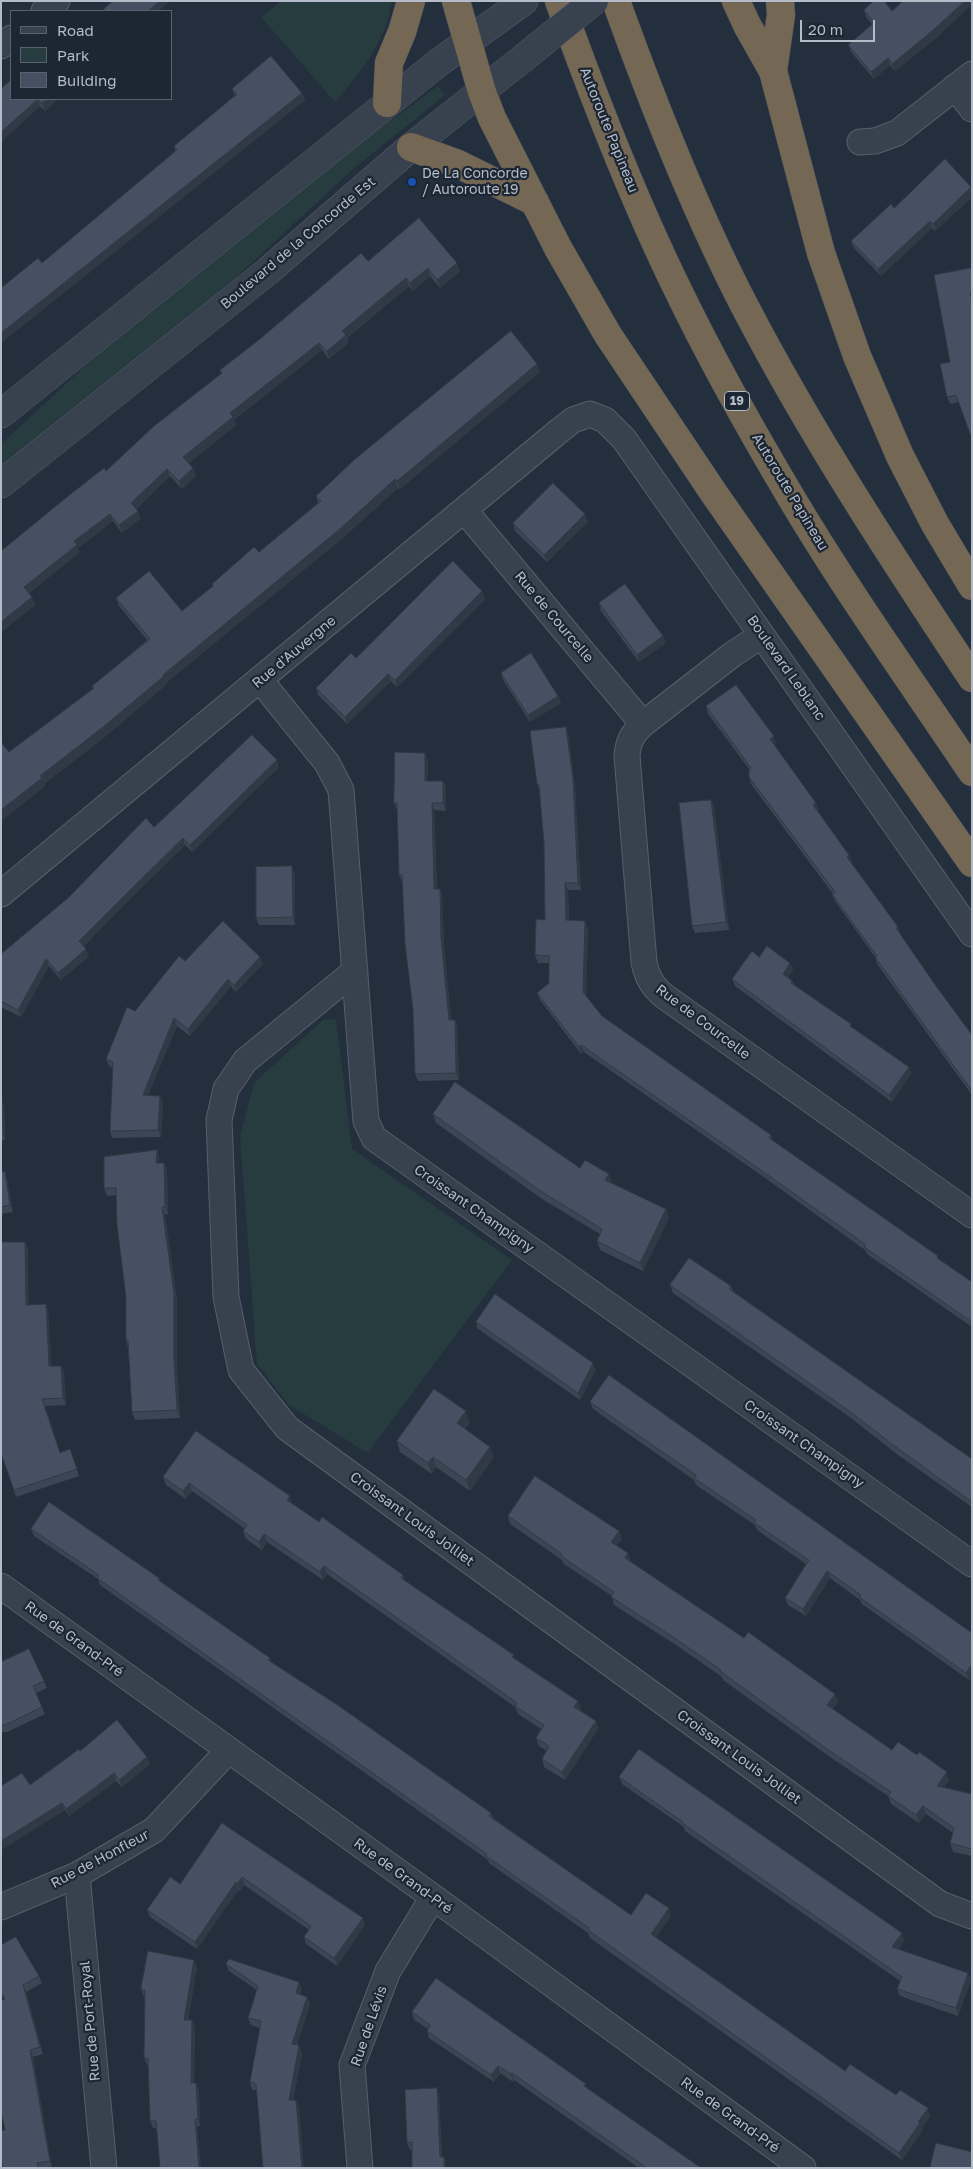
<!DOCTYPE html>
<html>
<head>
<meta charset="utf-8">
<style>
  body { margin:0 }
  #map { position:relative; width:973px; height:2169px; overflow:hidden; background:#242f3e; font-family:"Golos Text",sans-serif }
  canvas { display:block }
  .frame { position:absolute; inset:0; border:2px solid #b4bcc9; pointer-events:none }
  .legend { position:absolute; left:10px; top:10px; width:162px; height:90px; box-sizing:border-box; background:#1d2633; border:1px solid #59626f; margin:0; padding:6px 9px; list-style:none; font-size:15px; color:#b4bcc9 }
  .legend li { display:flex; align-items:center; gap:10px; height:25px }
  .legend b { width:25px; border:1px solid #59626f }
  .scale { position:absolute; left:800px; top:20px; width:75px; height:22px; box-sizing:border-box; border:2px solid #b4bcc9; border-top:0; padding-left:6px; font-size:15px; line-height:18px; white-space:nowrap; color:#b4bcc9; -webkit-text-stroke:4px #1d2633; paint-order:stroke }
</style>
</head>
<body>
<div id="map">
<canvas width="973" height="2169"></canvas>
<div class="frame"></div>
<ul class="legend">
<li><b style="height:6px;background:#38414e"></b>Road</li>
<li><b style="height:14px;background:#263c3f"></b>Park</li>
<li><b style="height:14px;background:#455162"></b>Building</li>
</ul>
<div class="scale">20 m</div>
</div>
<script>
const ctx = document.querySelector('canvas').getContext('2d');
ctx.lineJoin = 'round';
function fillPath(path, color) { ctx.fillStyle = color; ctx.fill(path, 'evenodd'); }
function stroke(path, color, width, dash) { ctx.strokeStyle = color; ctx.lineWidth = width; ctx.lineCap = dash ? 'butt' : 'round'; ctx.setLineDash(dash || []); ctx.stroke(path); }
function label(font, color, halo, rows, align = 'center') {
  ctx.font = font + ' "Golos Text",sans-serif'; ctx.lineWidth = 4.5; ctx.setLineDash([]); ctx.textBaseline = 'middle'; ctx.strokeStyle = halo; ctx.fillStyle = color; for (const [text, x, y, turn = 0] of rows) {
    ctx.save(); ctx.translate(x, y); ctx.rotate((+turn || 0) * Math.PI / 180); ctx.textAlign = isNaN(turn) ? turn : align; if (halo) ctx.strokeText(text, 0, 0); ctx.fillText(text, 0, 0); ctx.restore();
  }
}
fillPath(new Path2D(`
  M281,1h111c-6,41 -31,71 -57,101l-74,-85z
  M438,86l7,9 -93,75 -117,108 -234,187v-21l103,-95 264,-212z
  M336,1019l16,130 160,111 -144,193 -79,-48 -32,-41 -17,-228 14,-53 69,-63z`), '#263c3f');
const minor = new Path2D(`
  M44,11l13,-10
  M1,46l10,-8
  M955,87l17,22
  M860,142l15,-1 22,-8 75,-59
  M465,511l178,213
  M762,635l-29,19 -90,70c-11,10 -15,18 -16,32l17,206c3,15 8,24 20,34l308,219
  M260,680l67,83 14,27 25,331 8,17 598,426
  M1,894l558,-463 14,-11 17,-6 15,6 19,19 348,495
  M355,971l-110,90 -19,28 -7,31 7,177 15,73 46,58 653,476 32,12
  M1,1586l432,311 370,271
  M77,1875l27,293
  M1,1907l76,-32 77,-45 74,-79
  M360,2168l-8,-103 36,-94 45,-74`);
const tertiary = new Path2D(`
  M1,414l437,-351 86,-62
  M1,484l267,-213 143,-124 110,-87`);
const motorway = new Path2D(`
  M456,1l26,91 10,26 66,130 50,87 105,157 259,371
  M559,1c35,97 72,193 117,285 35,73 75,144 116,213 56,94 119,182 180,273
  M616,1c37,103 77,205 127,302 68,131 148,253 229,375
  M736,1l11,24 26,46 48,182 36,103 43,100 35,68 37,62
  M773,71l8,-56 -1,-14
  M387,103l2,-40 13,-31 9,-31
  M411,147l47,17 77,38`);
stroke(minor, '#565f6c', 27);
stroke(tertiary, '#565f6c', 29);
stroke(motorway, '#434c59', 29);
stroke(minor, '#38414e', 25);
stroke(tertiary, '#38414e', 28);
stroke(motorway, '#746855', 28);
const tertiaryBridge = new Path2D(`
  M521,60l73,-59`);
stroke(tertiaryBridge, '#565f6c', 29, []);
stroke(tertiaryBridge, '#38414e', 28);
fillPath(new Path2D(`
  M972,1v3l-37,35 -40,32 -5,-6 -16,14 -23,-27 -3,-7 24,-21 -6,-7 -2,-7 28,1z
  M1,89l10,10h47l-13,12 -5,-5 -39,36z
  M232,89l70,4 3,7 -304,243v-55l41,-25 133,-112 -1,-5 61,-50z
  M971,187l1,10 -37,34 -3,-3 -51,48 -27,-28 -3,-7 43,-33z
  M368,261l92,10 -20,17 -10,-12 -17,15 -4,-5 -62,52 1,5 -19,16 -7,-9 -88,70 2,5 -47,38 4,5 3,8 -14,13 -12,-13 -34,33 2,2 2,8 -18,14 -9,-12 -35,27 2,4 -51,41 3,4 3,8 -34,27v-81l105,-80 115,-97 -1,-4z
  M972,268v171l-13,-37 -9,2 -3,-7 3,-35z
  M540,372l-140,117 -2,-1 -54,49 -177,145v2l-61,52 -62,48 1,2 -44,35v-79l8,10 84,-63 -1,-3 55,-46 -28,-34 -3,-8 66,13 31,-25 -1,-2 47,-32 59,-49 -2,-7z
  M588,522l-41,40 -32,-31 -2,-8z
  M482,591l3,8 -88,88 -6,-6 -44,43 -29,-29 -2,-7 40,-30z
  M599,603l64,33 3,7 -27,19 -38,-51z
  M501,673l57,23 3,7 -31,19 -27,-42z
  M706,706l70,38 -2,1 42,58 3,7 -1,1 31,44 3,7 -1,1 47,64 2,7 36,52 36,49v60l-95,-131 -2,-7 -40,-56 -3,-7h1l-82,-110 -2,-7v-8l-41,-55z
  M568,734l7,53 6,103h-13l1,30 19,8 -2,68 16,20 169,119 1,5 167,119 33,23v45l-105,-73 -2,-4 -97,-70 -184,-128 -3,2 -41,-54 -3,-7 12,-10v-20h-11l-3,-8 10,-35 -1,-77 -5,-53 -2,-6z
  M428,760l-1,21h16l3,7v23l-12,-1 3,79h3l2,7 2,49 7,75h4l2,7 2,53 -41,1 -3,-7 -2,-64 -11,-128 -3,-7 -2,-65 -3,-7z
  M279,767l-87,85 -7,-7 -59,58 -42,43 5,10 -28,24 -12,-14 -28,51 -20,-10v-53l153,-127z
  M711,800l3,7 15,123 -34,3 -3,-7z
  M295,874v51h-36l-3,-7z
  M759,957l31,6 3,7 -5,7 4,4 2,3 59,44 56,39 2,7 -19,28 -157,-116 -3,-7z
  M185,961l78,3 -27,28 -5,-6 -41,50 -13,-10 -29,69 12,1 3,7 -2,34 -49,1 -2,-7 3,-63 -4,-2 -3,-7 29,-48z
  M1,1100l3,7 1,33h-4z
  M433,1114l147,54 31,15 55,26 3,9 -26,53 -43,-21 -3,-9 3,-7 -58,-35 -106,-76z
  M157,1150l2,7v6h5l3,7 1,44h-3l12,87v67l3,50 -45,2 -3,-8 -4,-65 -2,-6v-44l-10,-102 -9,1 -3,-8z
  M1,1172h4l2,7 6,33 -12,2z
  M25,1242l3,7v56l18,-1 2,7 3,55h10l3,7 2,32 -21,1 15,46 10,-3 9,27 -63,21 -15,-44z
  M670,1285l61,1 2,5 239,168v48l-74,-52 -47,-37 -178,-125z
  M476,1322l120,48 -16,30 -102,-71z
  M590,1402l382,231v42l-3,5 -107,-76 -2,-4 -30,-22 -24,38 -18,-11 -3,-7 21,-34 -49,-34 -2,-5 -59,-40 -2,-5 -101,-71z
  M470,1422l-5,7 29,28 -24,34 -34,-24 -4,7 -32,-22 -3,-11z
  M163,1477l129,27 27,18 84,53 1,5 111,79 63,42 3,8 -1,1 16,11 2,8 -33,51 -21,-13 -2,-8 5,-8 -8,-5 -3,-8 5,-9 -23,-15 -3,-7 -188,-133 -4,6 -56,-38 -5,8 -16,-11 -3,-8 2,-2 -53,-38 -6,8 -20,-14z
  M508,1516l111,15 3,8 -5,7 11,7 3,8v1l113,76 91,56 3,8 -5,7 59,41 57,30 -5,7 28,7v62l-19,-4 -3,-9 3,-10 -27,-19 -7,9 -28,-19 -3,-8 -58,-39 -107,-77 -1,-3 -46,-32 -62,-40 -2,-9 -48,-32 -2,-4 -52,-36z
  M31,1529l128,49 2,4 109,76 1,4 220,151 2,5 138,97 40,1 -15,21 189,134 51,24 34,21 -8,12 1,2 -21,30 -312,-222 -2,-5 -99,-70 -1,-3 -388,-275 -2,-6 -64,-43z
  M1,1662l43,19 3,7 -11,5 9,21 -38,18h-6z
  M80,1751l70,13 -28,23 -6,-6 -47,35 -4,-6 -64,40v-64l29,-1z
  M619,1777l283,156 2,8 -5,8 72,31 -13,36 -58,-20 -3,-7 3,-8 -215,-150 -1,-4 -62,-43z
  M222,1823l143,102 -28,41 -31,-22 -2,-7 5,-7 -65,-45 -4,6 -2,-1 -41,59 -47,-32 -3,-7 33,-26z
  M1,1945l38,31 3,7 -16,9 17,62 -10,3 19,111h-49l2,-38 -1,-131 -3,-4z
  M226,1964l73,18 3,7 -2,5 7,3 3,7 -13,41 5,8 -9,47h3l3,7 -43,-17h-4l-2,-8 10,-54 -9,-3 -3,-7 9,-28 -28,-19z
  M197,1967l-9,53 7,7 -1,56 5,7 1,36 -3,1 4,41h-41l-3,-40h-4l-3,-7 -2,-56h-1l-3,-7 1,-61h-1l-3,-8z
  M412,2012l176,77 113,79h-62l-125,-88 -1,2 -13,-9 -6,9 -65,-44 -2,-7 1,-2 -14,-9z
  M437,2088l2,7 3,62h2l2,7 -34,-14h-2l-3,-7z`), '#3b4654');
fillPath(new Path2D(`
  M160,1h10l-11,10h-11z
  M965,1h7v3l-37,35 -40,32 -3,-7z
  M888,58l2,7 -16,14 -3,-7z
  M302,93l3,7 -304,243v-10z
  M38,99l2,7 -39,36v-10z
  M47,99h11l-13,12 -3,-8z
  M971,187l1,10 -37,34 -2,-7z
  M930,221l2,7 -51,48 -3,-7z
  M457,263l3,8 -20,17 -3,-8z
  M428,268l2,8 -17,15 -3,-8z
  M406,278l3,8 -63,52 2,5 -19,16 -2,-8 15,-20z
  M319,343l3,7 -88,70 2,5 -50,40 -3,-8 47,-44z
  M537,364l3,8 -140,117 -3,-8z
  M193,468l3,8 -14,13 -3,-8z
  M167,469l3,7 -36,34 -3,-7z
  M395,479l3,9 -54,49 -177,145v2l-61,52 -62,48 1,2 -44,35v-11l39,-34 123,-101z
  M138,511l2,8 -18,14 -3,-8z
  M110,514l3,7 -35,27 2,4 -54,43 -2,-8 50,-46z
  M585,514l3,8 -41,40 -3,-7z
  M482,591l3,8 -88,88 -2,-7z
  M32,597l3,8 -34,27v-10z
  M663,636l3,7 -27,19 -2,-7z
  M388,674l3,7 -44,43 -2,-7z
  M558,696l3,7 -31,19 -2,-7z
  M566,727l2,7 7,53 6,103 -3,-7z
  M774,736l2,8 -4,2 -2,-7z
  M425,753l3,7 -1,28 -2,-7z
  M277,760l2,7 -87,85 -2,-7z
  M443,781l3,7v23l-3,-8z
  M711,800l3,7 15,123 -3,-8z
  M432,803l2,7 3,86 -3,-7z
  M816,803l3,7 -3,2 -3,-7z
  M183,838l2,7 -59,58 -44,45 -3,-7 45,-45z
  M849,855l3,7 -3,2 -2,-7z
  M292,866l3,8v51l-2,-8z
  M565,883l3,7 1,37 -3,-7z
  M440,889l2,7 2,49 8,82 -3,-7 -8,-82z
  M585,921l3,7 -2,72 -3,-8z
  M86,949l3,7 -28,24 -3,-7z
  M260,957l3,7 -27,28 -2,-7z
  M46,959l3,7 -28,51 -3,-7z
  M790,963l3,7 -8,11 -2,-7z
  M228,979l3,7 -41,50 -2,-7z
  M174,1018l3,8 -32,76 -2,-7z
  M455,1020l2,7 2,53 -3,-7z
  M581,1045l3,7 -3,2 -2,-7z
  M909,1067l2,7 -19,28 -3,-7z
  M160,1096l3,7 -2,34 -3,-7z
  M2,1100l2,7 1,33 -2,-7z
  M157,1150l2,7v13l-3,-7z
  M164,1163l3,7 1,44 -3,-7z
  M5,1172l2,7 6,33 -3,-7z
  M609,1174l3,9 -7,-3z
  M162,1207l3,7 12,87v67l3,50 -3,-8z
  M666,1209l3,9 -26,53 -3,-8z
  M25,1242l3,7 1,63 -3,-7z
  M46,1304l2,7 4,63 -3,-8z
  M593,1363l3,7 -16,30 -2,-7z
  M61,1366l3,7 2,32 -3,-7z
  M466,1411l4,11 -9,12 -4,-11z
  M490,1447l4,10 -24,34 -4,-11z
  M433,1457l3,10 -4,7 -4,-11z
  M189,1483l3,8 -6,8 -3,-8z
  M290,1496l2,8 -5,-4z
  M619,1531l3,8 -8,11 -3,-8z
  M264,1534l3,8 -5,8 -3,-8z
  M628,1553l3,8 -3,5 -3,-8z
  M324,1566l3,8 -4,6 -3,-8z
  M827,1571l3,7 -24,38 -3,-7z
  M972,1664v11l-3,5 -3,-7z
  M835,1694l3,8 -8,11 -3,-8z
  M578,1701l3,8 -4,6 -3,-8z
  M596,1721l2,8 -33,51 -3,-8z
  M147,1757l3,7 -28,23 -3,-7z
  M947,1772l2,8 -9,14 -3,-8z
  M114,1773l2,8 -47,35 -3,-7z
  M62,1803l3,7 -64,40v-9z
  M923,1806l3,8 -7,9 -3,-8z
  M242,1877l2,8 -4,6 -3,-7z
  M236,1882l2,8 -41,59 -2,-7z
  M669,1908l2,8 -18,25 -2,-7z
  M363,1918l2,7 -28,41 -3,-8z
  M902,1933l2,8 -9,13 -3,-7z
  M194,1960l3,7 -10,60 -3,-7z
  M968,1973l3,7 -13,36 -2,-8z
  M299,1982l3,7 -3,11 -3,-7z
  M23,1985l3,7 17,62 -3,-7z
  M307,1997l3,7 -15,47 -3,-7z
  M192,2020l3,7 -2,63 -2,-7z
  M299,2045l3,8 -11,55 -2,-8z
  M30,2050l3,7 19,111 -2,-7z
  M498,2066l2,7 -6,9 -3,-7z
  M512,2073l2,7 -1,2 -2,-8z
  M196,2083l3,7 1,36 -2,-7z
  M437,2088l2,7 3,69 -2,-7z
  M296,2100l3,7 5,61h-2z
  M928,2108l2,8 -8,12 1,2 -21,30 -3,-7 19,-31z
  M195,2119l2,8 4,41h-2z
  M444,2157l2,7v4h-2z`), '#303945');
const building = new Path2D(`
  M113,1h47l-12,10h-46z
  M874,1h10l8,10 11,-10h62l-33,30 -40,33 -4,-6 -17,14 -23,-27 26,-22 -10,-13z
  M271,56l31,37 -301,240v-45l37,-30 4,5 135,-113 -3,-4 63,-52 -5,-5z
  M11,80v19h27l-37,33v-43z
  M38,99h9l-5,4z
  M945,159l26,28 -38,37 -3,-3 -52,48 -27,-28 40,-37 3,4z
  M419,218l38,45 -20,17 -9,-12 -18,15 -4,-5 -64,53 4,4 -19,16 -8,-8 -89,70 3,4 -50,40 10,11 -14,13 -12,-12 -36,34 7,8 -19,14 -9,-11 -36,27 3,4 -53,42 8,10 -31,25v-71l66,-54 37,-29 2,3 48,-45 68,-53 -2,-3 40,-31 101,-86 7,8z
  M972,268v25h-2l2,7v139l-16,-44 -9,2 -7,-33 10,-2 -16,-87z
  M511,331l26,33 -140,117 -2,-2 -54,49 -178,147 1,1 -61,51 -63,49 2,2 -41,32v-68l8,10 85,-64 -2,-2 58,-47 -34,-41 33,-27 33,40 31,-25 -1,-2 42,-37 5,5 62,-51 -5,-5 38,-36z
  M553,483l32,31 -41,41 -31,-32z
  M453,561l29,30 -87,89 -7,-6 -43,43 -29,-29 35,-35 5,5z
  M625,584l38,52 -26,19 -38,-52z
  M531,653l27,43 -30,19 -27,-42z
  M736,685l38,51 -4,3 46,64 -3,2 36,50 -2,2 51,70 -2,1 40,58 36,49v56l-97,-134 2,-1 -45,-62 3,-2 -86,-115v-8l2,-1 -45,-62z
  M566,727l7,53 5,103h-13l1,37 19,1 -2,71 19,24 169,119 -2,3 112,78 57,40 -1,2 35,24v40l-108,-75 2,-2 -101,-72 -184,-128 -2,2 -42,-54 12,-10v-27l-14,-1 1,-36 9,1 -1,-77 -5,-59h-2l-7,-53z
  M252,735l25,25 -87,85 -7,-7 -59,58 -45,45 7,8 -28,24 -12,-14 -28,51 -17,-9v-47l67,-56 78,-80 8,9z
  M395,752l30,1v28h18v22h-11l2,86h6l1,49 8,82h6l1,53 -41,1 -2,-64 -8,-66 -3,-69h-3l-2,-72h-3z
  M711,800l15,122 -34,4 -13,-123z
  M292,866l1,51 -37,1v-51z
  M223,921l37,36 -26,28 -6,-6 -40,50 -14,-11 -31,77 17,1 -2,34 -48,1 3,-69 -7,-3 21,-52 8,4 44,-55 6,5z
  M767,946l23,17 -7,11 9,7 -1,2 60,41 -1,2 59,41 -20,28 -157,-116 20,-28 7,6z
  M455,1082l125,86 5,-8 24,14 -4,6 61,29 -26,54 -43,-22 5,-12 -63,-39 -106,-76z
  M1,1100h1l1,33h-2z
  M157,1150l-1,13h8l1,44h-3l12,87v67l3,49 -45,2 -4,-71h-2v-44l-9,-72 -1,-37h-12v-31z
  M1,1172h4l5,33 -9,2z
  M1,1242h24l1,63 20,-1 3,62h12l2,32 -21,1 18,54 10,-4 7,20 -63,21 -13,-37z
  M689,1258l42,28 -2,3 243,170v43l-76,-55 -47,-36 -179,-126z
  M495,1294l98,69 -15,30 -102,-71z
  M609,1375l363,258v31l-6,9 -107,-76 2,-2 -34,-24 -24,38 -18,-11 24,-38 -55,-37 2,-3 -62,-42 2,-3 -106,-73z
  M434,1389l32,22 -9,12 33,24 -24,33 -33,-23 -5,6 -31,-22z
  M196,1431l94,65 -3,4 32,22 3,-5 81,58 -2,3 113,77 -2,2 66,44 -4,6 22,14 -34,51 -20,-13 7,-13 -13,-8 8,-13 -29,-19 2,-3 -193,-137 -4,6 -56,-38 -5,8 -16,-11 4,-6 -58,-42 -6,8 -20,-14z
  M535,1476l84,55 -8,11 17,11 -3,5 119,80 4,-6 87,62 -8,11 65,45 6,-8 19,13 2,-3 28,20 -10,14 35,8v55l-22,-6 4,-15 -31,-22 -7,9 -28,-19 3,-4 -64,-43 -107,-78 1,-1 -48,-33 -62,-40 3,-5 -53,-36 1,-2 -54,-38z
  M49,1502l110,76 -1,2 112,78 -2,2 71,46 152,107 -2,3 142,99 15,-22 23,15 -18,26 194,137 5,-7 46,31 4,-5 28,18 -10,14 2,1 -21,30 -311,-223 1,-2 -103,-72 1,-2 -390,-276 2,-3 -68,-46z
  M29,1649l15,32 -11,5 9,21 -37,18h-4v-63z
  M117,1720l30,37 -28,23 -5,-7 -48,36 -4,-6 -61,38v-55l21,-13 8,12 49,-36 1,2z
  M639,1749l263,184 -10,14 76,26 -12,35 -59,-19 5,-12 -220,-154 1,-1 -64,-45z
  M222,1823l141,95 -29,40 -30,-21 7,-11 -69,-49 -5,7 -1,-2 -41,60 -48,-32 23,-33 10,7z
  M16,1937l23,39 -16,9 17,62 -10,3 20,111 -13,2 1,5h-35l-2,-12v-25l4,-1 -4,-19v-111l4,-1 -4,-7v-47z
  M148,1951l46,9 -10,60h8l-1,63h5l2,36h-3l4,49h-39l-4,-47h-6l-2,-63h-4l1,-68 -4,-1z
  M229,1959l70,23 -3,11 11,4 -15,47 7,1 -10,55h7l6,68h-39l-7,-84 -6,-2 11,-61 -13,-3 10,-32 -32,-22z
  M436,1978l150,106 -2,2 117,82h-54l-135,-95 -1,1 -13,-8 -7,9 -64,-44 3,-6 -18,-13z
  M437,2088l3,69h4v11h-32v-26l-5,1 -2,-53z
  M936,2143l36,9v16h-42z`);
fillPath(building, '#455162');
stroke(building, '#303945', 1);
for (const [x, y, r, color] of [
  [412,182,5,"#1a4fb4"]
]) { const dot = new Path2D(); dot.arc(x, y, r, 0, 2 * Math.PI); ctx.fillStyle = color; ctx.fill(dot); stroke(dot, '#1d2633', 2); }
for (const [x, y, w] of [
  [737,401,25]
]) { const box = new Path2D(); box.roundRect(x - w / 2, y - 9.5, w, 19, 4); ctx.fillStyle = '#1d2633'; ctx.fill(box); stroke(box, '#b4bcc9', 1); }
label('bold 12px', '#b4bcc9', null, [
  ["19",737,401]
]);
label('14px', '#b4bcc9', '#1d2633', [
  ["Autoroute Papineau",609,130,68],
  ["Boulevard de la Concorde Est",298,243,-40],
  ["Autoroute Papineau",790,492,59],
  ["Rue de Courcelle",554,617,50],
  ["Rue d'Auvergne",294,652,-40],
  ["Boulevard Leblanc",786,668,55],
  ["Rue de Courcelle",703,1022,37],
  ["Croissant Champigny",474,1209,35],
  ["Croissant Champigny",804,1444,35],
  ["Croissant Louis Jolliet",412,1519,36],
  ["Rue de Grand-Pré",74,1639,36],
  ["Croissant Louis Jolliet",739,1757,36],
  ["Rue de Honfleur",100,1859,-28],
  ["Rue de Grand-Pré",403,1876,36],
  ["Rue de Port-Royal",90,2021,-95],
  ["Rue de Lévis",369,2026,-71],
  ["Rue de Grand-Pré",730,2115,36]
]);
label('14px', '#b4bcc9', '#1d2633', [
  ["De La Concorde",422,174],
  ["/ Autoroute 19",422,190]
], 'left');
</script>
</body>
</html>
